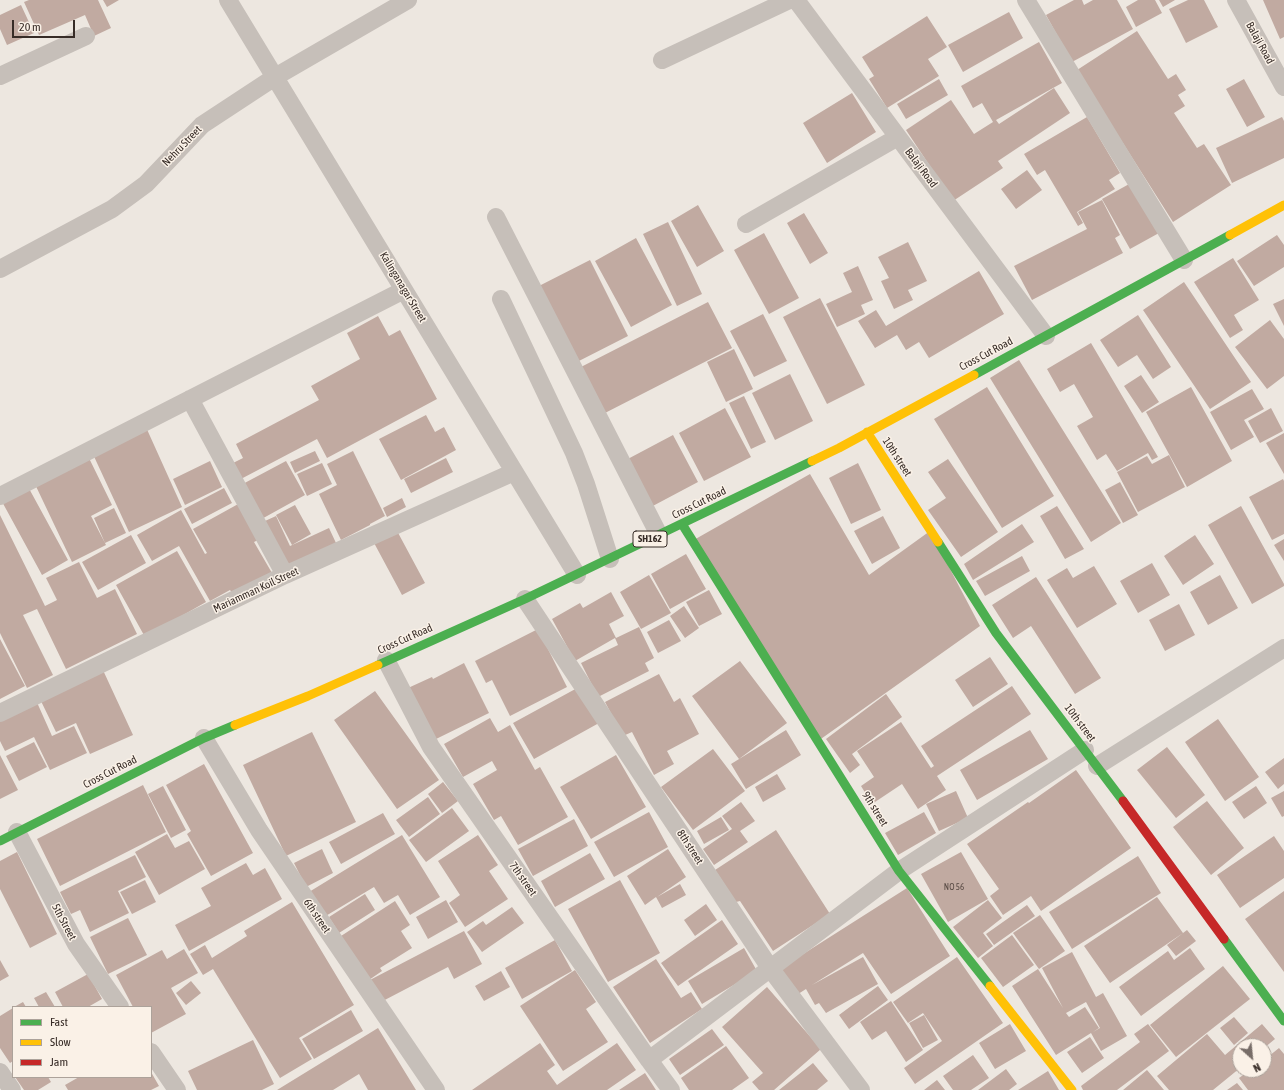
<!DOCTYPE html>
<html>
<head>
<meta charset="utf-8">
<style>
  body { margin:0 }
  #map { position:relative; width:1284px; height:1090px; overflow:hidden; background:#ede7e0; font-family:"Asap Condensed",sans-serif }
  canvas { display:block }
  .legend { position:absolute; left:12px; top:1006px; width:140px; height:72px; box-sizing:border-box; background:#faf1e7; border:1px solid #aca29a; margin:0; padding:5px 7px; list-style:none; font-size:12px; color:#372c27 }
  .legend li { display:flex; align-items:center; gap:8px; height:20px }
  .legend b { width:20px; border:1px solid #aca29a }
  .north { position:absolute; left:1232px; top:1038px; width:40px; height:40px; box-sizing:border-box; background:#faf1e7; border:1px solid #aca29a; border-radius:50%; rotate:153deg; font-size:11px; font-weight:700; line-height:16px; text-align:center; color:#372c27 }
  .north::after { content:''; display:block; margin:auto; width:14px; height:18px; background:#776d68; clip-path:polygon(50% 0,100% 100%,50% 72%,0 100%) }
  .scale { position:absolute; left:12px; top:20px; width:63px; height:18px; box-sizing:border-box; border:2px solid #372c27; border-top:0; padding-left:5px; font-size:12px; line-height:14px; white-space:nowrap; color:#372c27; -webkit-text-stroke:3px #faf1e7; paint-order:stroke }
</style>
</head>
<body>
<div id="map">
<canvas width="1284" height="1090"></canvas>
<ul class="legend">
<li><b style="height:5px;background:#4caf50"></b>Fast</li>
<li><b style="height:5px;background:#ffc107"></b>Slow</li>
<li><b style="height:5px;background:#c62828"></b>Jam</li>
</ul>
<div class="north">N</div>
<div class="scale">20 m</div>
</div>
<script>
const ctx = document.querySelector('canvas').getContext('2d');
ctx.lineJoin = 'round';
function fillPath(path, color) { ctx.fillStyle = color; ctx.fill(path, 'evenodd'); }
function stroke(path, color, width, dash) { ctx.strokeStyle = color; ctx.lineWidth = width; ctx.lineCap = dash ? 'butt' : 'round'; ctx.setLineDash(dash || []); ctx.stroke(path); }
function label(font, color, halo, rows, align = 'center') {
  ctx.font = font + ' "Asap Condensed",sans-serif'; ctx.lineWidth = 3; ctx.setLineDash([]); ctx.textBaseline = 'middle'; ctx.strokeStyle = halo; ctx.fillStyle = color; for (const [text, x, y, turn = 0] of rows) {
    ctx.save(); ctx.translate(x, y); ctx.rotate((+turn || 0) * Math.PI / 180); ctx.textAlign = isNaN(turn) ? turn : align; if (halo) ctx.strokeText(text, 0, 0); ctx.fillText(text, 0, 0); ctx.restore();
  }
}
fillPath(new Path2D(`
  M29,0h69l13,28 -17,8 -9,-21 -46,20 -15,-33z
  M103,0h16l-12,7z
  M1074,0h8l2,5 9,-5h24l16,29 -61,33 -26,-47z
  M1138,0h17l7,13 -26,14 -10,-20z
  M1159,0h16l-12,7z
  M1188,0h16l14,27 -32,16 -17,-34z
  M1263,0h21v37l-4,2z
  M21,5l13,28 -27,12 -7,-16v-14z
  M1009,12l14,26 -60,34 -15,-27z
  M927,16l20,31 -19,12 11,17 -52,32 -18,-29 5,-3 -12,-19z
  M1137,31l31,48 8,-5 10,16 -8,5 7,11 -11,7 23,35 7,-4 27,41 -58,37 -68,-107 -31,-43z
  M1039,42l23,41 -66,37 3,4 55,-36 16,25 -72,48 5,7 -50,33 -47,-71 45,-30 23,34 19,-12 -11,-19 -9,5 -12,-22z
  M939,79l9,16 -42,24 -9,-15z
  M1244,79l21,38 -18,10 -21,-38z
  M852,93l24,39 -49,31 -24,-40z
  M1087,117l33,56 -11,7 6,9 -38,23 6,11 -5,3 -33,-56 -8,5 -13,-21z
  M1282,117l2,4v37l-52,25 -16,-35z
  M1027,170l15,20 -26,19 -15,-20z
  M1131,183l28,50 -29,16 -28,-50z
  M1102,200l18,35 -5,3 8,15 -91,47 -18,-34 73,-37 -9,-17z
  M698,205l26,46 -27,16 -26,-46z
  M804,213l24,40 -18,11 -23,-41z
  M668,222l34,72 -25,12 -34,-72z
  M764,233l35,65 -30,16 -35,-64z
  M1277,235l7,10v22l-30,19 -17,-25z
  M636,238l36,67 -41,22 -36,-66z
  M908,242l19,39 -19,9 5,10 -19,9 -13,-28 8,-3 -11,-21z
  M1233,258l26,42 -25,15 9,15 -13,8 -36,-56z
  M590,260l38,76 -53,27 -38,-76z
  M858,266l15,34 -12,5 4,9 -28,13 -11,-23 26,-12 -9,-19z
  M979,271l25,43 -75,44 -10,-16 -13,8 -9,-15 -22,13 -17,-27 18,-11 10,16z
  M1184,282l67,100 -41,27 -67,-99z
  M820,298l45,87 -38,19 -44,-87z
  M1284,299v27l-11,-22z
  M708,302l24,46 -129,66 -24,-46z
  M763,314l24,47 -33,16 -24,-46z
  M1138,315l33,52 -18,12 -16,-24 -19,12 -18,-27z
  M378,316l11,20 11,-6 37,69 -110,59 -10,-19 -78,41 -8,-16 12,-6 -7,-14 83,-44 -8,-14 49,-27 -13,-26z
  M1270,320l14,19v37l-17,13 -32,-42z
  M1091,343l67,114 -6,3 -4,-7 -31,18 -11,-17 -9,6 -20,-34 16,-9 -19,-33 -14,8 -13,-23z
  M734,349l19,40 -27,13 -19,-40z
  M1019,360l102,163 -30,19 -101,-164z
  M790,374l23,47 -38,19 -23,-47z
  M1141,375l18,27 -17,11 -18,-27z
  M987,387l67,109 -52,32 -68,-109z
  M1191,387l41,74 -45,26 -41,-75z
  M1252,389l12,20 -20,11 10,17 -23,13 -21,-38z
  M744,396l22,46 -15,7 -22,-46z
  M725,408l26,49 -47,24 -25,-48z
  M1271,408l12,23 -23,12 -12,-22z
  M426,415l9,17 9,-5 12,23 -55,30 -22,-41z
  M145,425l37,82 -53,25 -38,-82z
  M1284,433v41l-18,-31z
  M673,435l25,47 -49,26 -25,-47z
  M315,451l5,10 -25,12 -5,-11z
  M353,451l32,65 -15,8v1l-29,15 -22,-46 18,-9 -10,-21z
  M87,454l25,51 -21,11 15,29 -34,17 -39,-82z
  M1169,455l16,32 -47,25 -21,-40 30,-16 5,8z
  M446,458l7,14 -42,21 -7,-14z
  M948,459l50,73 -37,25 -33,-47 18,-12 -18,-26z
  M210,461l12,26 -37,18 -12,-26z
  M286,461l19,34 -47,26 -19,-35z
  M322,463l10,21 -25,12 -10,-22z
  M858,463l23,47 -30,14 -22,-46z
  M810,474l59,101 61,-44 50,95 -162,115 -126,-200z
  M1283,479l1,2v53l-12,6 -23,-43z
  M1120,482l18,33 -15,8 -18,-33z
  M26,483l42,77 -26,15 -42,-77z
  M224,488l8,15 -40,21 -8,-15z
  M402,498l4,9 -19,10 -4,-9z
  M240,503l20,36 -6,3 18,31 -39,21 -3,-4 -20,11 -31,-55 -27,15 -15,-26 44,-25 24,44 2,-1 -14,-24z
  M295,505l16,29 -19,11 -16,-30z
  M1057,506l27,43 -19,10 -25,-43z
  M1241,506l43,78v2l-32,18 -44,-79z
  M114,508l12,25 -21,10 -11,-25z
  M0,515l45,91 12,-6 -11,-22 33,-16 18,36 18,-9 22,45 -71,35 -29,-60 -14,6 30,60 -26,13 -27,-55z
  M276,516l14,30 39,-18 7,15 -49,23 -22,-45z
  M883,516l17,32 -28,16 -18,-33z
  M1022,524l12,18 -61,38 -9,-16z
  M396,529l29,54 -23,12 -29,-54z
  M131,535l15,28 -48,27 -16,-28z
  M1195,535l19,29 -31,21 -19,-29z
  M1284,539v22l-10,-16z
  M177,551l29,51 -61,35 -29,-52z
  M686,554l20,35 -36,20 -19,-35z
  M1022,556l8,15 -45,25 -9,-15z
  M1152,563l18,32 -32,18 -18,-32z
  M1094,566l23,38 -40,24 -30,-48 20,-12 6,10z
  M649,575l22,38 -30,16 -21,-37z
  M1220,575l18,33 -30,17 -18,-33z
  M1036,577l65,101 -26,16 -44,-68 -18,12 -21,-33z
  M709,590l13,24 -23,12 -13,-24z
  M611,592l13,24 -15,8 7,14 23,-11 15,31 -9,5 4,8 -51,26 -17,-34 37,-18 -3,-7 -40,23 -23,-42 28,-16 3,5z
  M1179,604l16,31 -30,16 -16,-31z
  M684,606l15,22 -14,10 -15,-22z
  M669,620l12,21 -23,12 -11,-21z
  M538,629l29,58 -57,29 -18,-36 -6,3 -11,-22z
  M0,639l25,47 -25,13z
  M990,657l18,27 -35,23 -18,-27z
  M740,661l47,62 -48,36 -47,-63z
  M464,663l25,50 -55,27 -26,-52 24,-11 1,2z
  M102,668l31,67 -43,19 -14,-31 -20,9 -17,-35z
  M659,674l15,28 6,-4 19,36 -32,17 7,13 -20,11 -22,-43 -9,4 -18,-34z
  M1012,686l19,28 -94,62 9,14 -28,19 -16,-25 -30,20 -11,-18 13,-9 -17,-26 44,-29 30,46 3,-2 -13,-20z
  M579,687l20,36 -65,36 -21,-36z
  M375,691l64,89 -42,29 -63,-89z
  M886,694l16,23 -50,37 8,11 -10,8 -24,-34z
  M35,698l17,38 22,-10 13,27 -37,17 -16,-33 -29,14 -5,-10v-27z
  M490,718l8,14 12,-7 25,45 5,-3 28,50 -50,28 -17,-29 -7,4 -21,-36 24,-14 -5,-9 -29,16 -19,-33z
  M1218,719l41,58 -34,24 -40,-59z
  M786,730l15,25 -55,34 -15,-25z
  M1030,730l18,29 -71,41 -17,-30z
  M312,732l44,90 -70,34 -43,-91z
  M34,742l13,25 -28,14 -13,-25z
  M1167,747l38,48 -29,23 -39,-48z
  M713,749l32,42 -52,39 -32,-43z
  M0,755l18,35 -18,9z
  M616,755l30,52 -55,32 -31,-52z
  M1284,758v26l-6,5 -13,-17z
  M204,764l49,89 -42,23 -24,-42 4,-3 -25,-46z
  M1076,770l55,78 -90,63 -10,-15 -28,19 -13,-19 9,-7 -32,-45 61,-42 1,1z
  M777,774l9,15 -23,13 -8,-15z
  M443,782l15,19 -16,12 -14,-19z
  M143,785l23,47 -106,54 -23,-47z
  M163,786l23,44 -15,8 -23,-44z
  M1256,786l11,17 -23,16 -12,-17z
  M956,791l12,27 -29,13 -13,-27z
  M1284,791v25l-2,1 -11,-19z
  M428,797l12,17 -31,23 -13,-17z
  M1207,801l37,47 -33,27 -38,-48z
  M741,802l14,19 -15,10 8,11 -34,23 -11,-16 29,-20 -10,-13z
  M452,808l17,23 -43,31 -17,-22z
  M649,812l19,35 -54,30 -20,-35z
  M924,812l12,21 -38,22 -13,-22z
  M383,813l12,21 -54,30 -12,-22z
  M721,817l8,13 -25,14 -7,-13z
  M574,819l14,27 -55,30 -15,-27z
  M776,830l54,84 -57,37 -33,-50 -4,1 -21,-32z
  M167,834l8,14 14,-7 16,28 -46,26 -24,-43z
  M402,835l38,62 -30,18 -12,-20 -14,8 -10,-16 -50,30 -15,-25z
  M478,835l20,30 -9,6 19,28 -43,28 -16,-24 11,-8 -22,-34z
  M1274,836l10,15v27l-44,30 -23,-33z
  M322,849l11,24 -27,14 -12,-24z
  M668,849l18,28 -29,20 23,-13 6,11 -24,13 -6,-11 -11,8 -18,-29z
  M17,852l40,82 -27,14 -30,-59v-28z
  M961,852l27,47 -40,23 -27,-48z
  M590,853l15,26 -50,28 -14,-26z
  M135,855l11,22 -28,14 11,22 -39,19 -10,-22 -9,4 -11,-22z
  M1138,856l23,37 -89,56 -23,-37z
  M246,863l7,12 12,-7 17,31 -93,52 -14,-26 36,-19 -10,-18z
  M145,880l11,22 -24,12 -12,-22z
  M620,880l40,73 -52,29 -40,-73z
  M907,888l43,68 -59,38 -28,-41 -51,32 51,-28 15,27 -52,29 -7,-10 -4,2 -9,-16 -11,7 -17,-26z
  M1284,891v81l-39,-53z
  M365,894l10,16 -36,23 -10,-16z
  M1157,897l26,36 -73,50 -26,-37z
  M446,900l12,22 -30,17 -12,-22z
  M988,900l14,18 -19,15 10,13 -15,12 -25,-31z
  M395,901l15,24 -9,6 11,17 -32,20 2,3 -13,9 -28,-44z
  M292,902l62,103 -55,33 13,21 -32,19 -67,-109 -10,6 -13,-21 15,-9 7,13 35,-22 -3,-5z
  M706,904l11,16 -22,16 -11,-16z
  M1027,905l8,11 -41,29 -8,-11z
  M512,907l12,16 -42,29 -15,-20 16,-11 3,4z
  M1040,915l25,36 -26,18 -26,-36z
  M128,918l19,37 -39,19 -18,-37z
  M722,920l16,24 -60,42 -17,-23z
  M1187,930l9,11 -20,15 -9,-11z
  M464,931l18,33 -28,15 -6,-12 -69,36 -11,-22z
  M1012,935l22,30 -31,22 -22,-29z
  M555,940l17,31 -50,28 -17,-31z
  M744,948l13,23 -55,33 -14,-23z
  M1190,948l15,21 -64,47 -22,-29 49,-36 6,9z
  M184,949l14,24 -27,15 15,26 -35,19v-26h-18l-17,-32 46,-25 5,9z
  M1072,952l24,45 7,-4 24,43 -26,15 -10,-18 -35,22 -44,-69 26,-17 25,39 -21,-40zM1086,1002l14,26 -7,4 6,-4 -14,-21 -16,10 -3,-4z
  M957,957l46,66 -88,61 -11,-16 38,-27 -19,-28 -15,10 -15,-21z
  M656,959l25,39 10,-6 11,17 -52,34 -37,-56z
  M0,960l9,16 -9,5z
  M1223,966l27,33 -74,58 -26,-32z
  M575,970l21,32 -10,7 22,33 -45,29 -43,-65z
  M501,971l9,16 -26,14 -9,-15z
  M88,974l14,25 -14,8h-25l-8,-15z
  M191,981l10,12 -15,12 -10,-12z
  M878,986l10,14 -39,29 -10,-14z
  M767,987l54,62 -47,41h-15l-7,-8 11,-9 -41,-46z
  M46,992l9,15h-16l-5,-9z
  M891,1001l32,49 -17,12 -20,-31 -14,9 -12,-18z
  M23,1002l3,5h-12z
  M13,1008v53l-3,2 -10,-15v-32z
  M351,1010l12,21 -49,28 -12,-20z
  M924,1015l14,25 -15,8 -14,-25z
  M1234,1017l14,16 -14,12 -14,-17z
  M1010,1024l16,27 -31,18 -16,-26z
  M1148,1024l21,27 -52,39h-34l-2,-4 59,-44 -6,-8z
  M1262,1024l13,15 -11,9v-2h-24v22l-27,22h-44l-12,-14 50,-42 18,21z
  M378,1028l38,62h-48l-9,-16 -26,16h-56z
  M712,1029l12,16 -44,30 -11,-16z
  M1090,1037l14,21 -22,15 -15,-21z
  M253,1040l21,44 -12,6h-65l-9,-19z
  M540,1043l15,22 -8,6 10,14 60,-42 19,27 -29,20h-135z
  M726,1046l23,32 -17,12h-43l-8,-12z
  M1279,1048l5,6v36h-36l-9,-12 11,-8h14v-10z
  M973,1055l16,23 -18,12h-18l-10,-14z
  M813,1063l15,18 -11,9h-38z
  M1006,1069l11,15 -8,6h-31z
  M1147,1070l17,20h-41z
  M1048,1071l11,19h-41z
  M151,1072l8,14 -8,4h-83l-3,-5 14,-8h72z
  M645,1073l11,17h-37z
  M15,1077h33l3,5 -13,8h-14z
  M937,1080l8,10h-21z
  M1237,1083l6,7h-16z`), '#c1aaa1');
stroke(new Path2D(`
  M228,0l349,575
  M796,0l250,336
  M1026,0l158,260
  M1236,0l48,87
  M662,60l127,-60
  M0,76l86,-40
  M496,217l163,318
  M746,224l152,-87
  M0,269l112,-60 34,-25 56,-59 73,-48 133,-77
  M501,299l73,154 12,31 24,75
  M190,399l95,176
  M0,496l404,-206
  M525,599l245,369 91,122
  M386,660l45,87 218,313 22,30
  M0,713l285,-138 229,-103
  M204,738l55,92 177,260
  M1097,766l187,-118
  M17,832l59,112 44,63
  M151,1052l26,38
  M649,1060l250,-189 186,-121
  M0,1072l12,18`), '#c6bfb9', 18);
stroke(new Path2D(`
  M974,375l256,-140
  M682,524l217,347 91,115
  M938,542l58,91 127,168
  M378,665l147,-66 287,-138
  M0,841l204,-103 31,-13
  M1224,939l60,82`), '#4caf50', 9);
stroke(new Path2D(`
  M1230,235l54,-30
  M867,432l71,110
  M812,461l27,-13 135,-73
  M235,725l73,-29 70,-31
  M990,986l82,104`), '#ffc107', 9);
stroke(new Path2D(`
  M1123,801l101,138`), '#c62828', 9);
label('9px', '#5a4c46', null, [
  ["NO 56",954,887]
]);
for (const [x, y, w] of [
  [650,539,34]
]) { const box = new Path2D(); box.roundRect(x - w / 2, y - 8, w, 16, 3); ctx.fillStyle = '#faf1e7'; ctx.fill(box); stroke(box, '#372c27', 1); }
label('bold 10px', '#372c27', null, [
  ["SH162",650,539]
]);
label('11px', '#372c27', '#faf1e7', [
  ["Balaji Road",1260,43,61],
  ["Nehru Street",182,146,-46],
  ["Balaji Road",921,168,53],
  ["Kalinganagar Street",403,287,59],
  ["Cross Cut Road",986,354,-28],
  ["10th street",897,457,57],
  ["Cross Cut Road",699,503,-26],
  ["Mariamman Koil Street",256,590,-25],
  ["Cross Cut Road",405,639,-24],
  ["10th street",1080,723,53],
  ["Cross Cut Road",110,772,-27],
  ["9th street",875,809,58],
  ["8th street",690,847,57],
  ["7th street",523,879,55],
  ["6th street",317,916,56],
  ["5th Street",64,922,62]
]);
</script>
</body>
</html>
